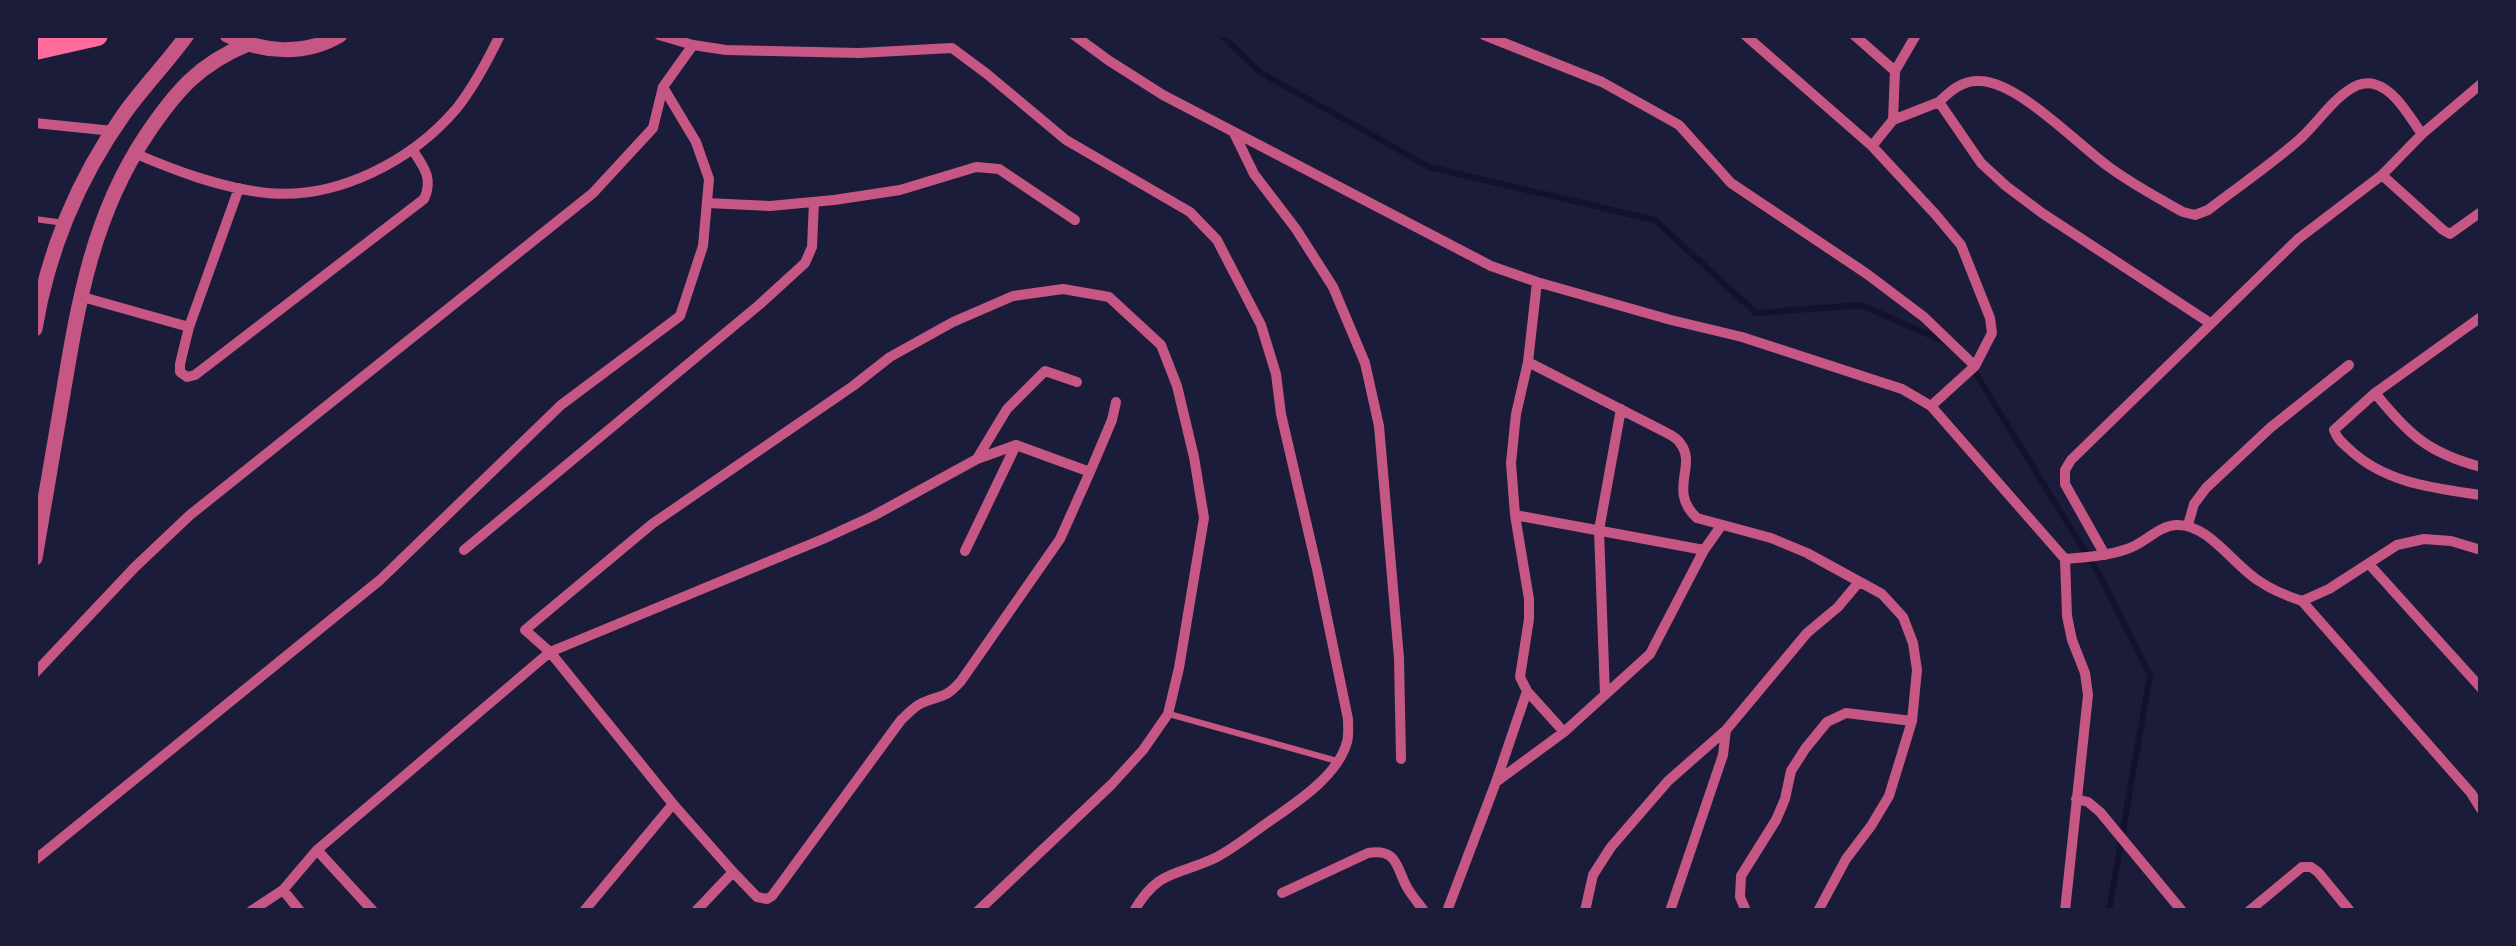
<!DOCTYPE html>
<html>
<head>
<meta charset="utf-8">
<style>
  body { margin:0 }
  #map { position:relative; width:2516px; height:946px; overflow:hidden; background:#1b1b3a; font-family:Signika,sans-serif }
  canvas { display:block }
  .frame { position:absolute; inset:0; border:38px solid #1b1b3a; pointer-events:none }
</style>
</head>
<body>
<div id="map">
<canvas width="2516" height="946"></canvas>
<div class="frame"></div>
</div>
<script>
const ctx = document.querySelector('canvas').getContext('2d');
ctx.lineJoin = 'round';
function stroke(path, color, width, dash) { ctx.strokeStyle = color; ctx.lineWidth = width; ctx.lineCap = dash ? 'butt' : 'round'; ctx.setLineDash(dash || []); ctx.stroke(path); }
stroke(new Path2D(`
  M1221,35l39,37 169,95 226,53 101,93 105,-8 87,38
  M1973,369l127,207 50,99 -41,236`), '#12122b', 6);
stroke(new Path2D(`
  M35,219l29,4
  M1169,714l168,47`), '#c65784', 6);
stroke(new Path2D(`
  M659,35l34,10 33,5 133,3 93,-5 35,26 79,66 124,72 27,28 44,85 15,49 5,40 36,155 31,150c0,7 1,16 -1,23 -10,37 -58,65 -87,86 -14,10 -29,22 -45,30 -38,18 -57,11 -81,53
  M1074,35l34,25 55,35 328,171 46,16 134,38 71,17 160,52 29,17 134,153 2,57 5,24 13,33 3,22 -23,216
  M1484,35l118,47 77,43 52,58 136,91 57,43 51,49
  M1745,35l127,111 64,69 25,30 29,73 2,15 -17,33 -44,40
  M1854,35l41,36
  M1939,102c11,-11 24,-22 40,-21 39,0 98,63 130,86 23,17 49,31 74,45l12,3 13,-5c31,-24 64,-46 93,-72 17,-16 31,-38 51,-50 6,-4 15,-6 22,-4 22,6 36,34 48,50
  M1893,120l46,-18 42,61 25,23 36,27 168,110
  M35,123l78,8
  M1234,133l20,41 42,55 37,58 32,76 14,63 20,232 2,101
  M1872,146l21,-26 2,-49 21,-36
  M134,153c42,18 87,35 133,40 70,7 145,-32 190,-85 17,-22 31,-48 43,-73
  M2382,175l61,55 7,4 31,-22
  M239,188l-50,139 -9,37v8l7,5 8,-2 229,-176c10,-21 -1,-33 -12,-50
  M707,203l63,3 64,-6 66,-10 76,-23 23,2 76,51
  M1537,282l-9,80 -12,52 -5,49 4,52 14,84v20l-9,58 7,14 37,41
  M79,296l110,31
  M2481,317l-106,76 -41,37c3,8 7,12 14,18 36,35 85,40 133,47
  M1528,362l139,71c5,3 10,5 13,10 18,22 -13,48 17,75l74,20 36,15 75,41 21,23 10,26 4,27 -5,51 -23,75 -18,30 -25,33 -28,52
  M2375,393c33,41 53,60 106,74
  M978,457l29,-48 38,-38 32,11
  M1515,515l189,35
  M2188,525l6,-21 12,-16 64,-60 79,-63
  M464,550l295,-245 46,-42 7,-16 2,-45
  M965,551l51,-106
  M2105,555l-40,-71v-14l6,-10 227,-221 84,-64 40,-41 59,-50
  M2065,559c21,-2 42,-3 62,-10 17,-5 31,-23 49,-24 32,-2 57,40 83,56 13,9 28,15 43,20l27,-12 68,-44 27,-6 27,2 30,9
  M2369,564l112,124
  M2302,601l169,192 10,16
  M35,673l100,-106 55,-52 403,-322 60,-65 10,-41 30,-42
  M1605,695l-6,-165 22,-121
  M1496,782l68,-50 86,-78 54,-104 17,-24
  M2076,799l12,3 12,10 82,99
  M317,850l56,61
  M35,860l345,-280 181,-175 119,-89 23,-70 6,-67 -13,-37 -33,-55
  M733,872l-60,-68 -123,-152 -25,-22 127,-106 201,-138 37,-29 63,-35 60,-26 50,-7 46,8 52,48 16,41 17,71 10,61 -25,150 -11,46 -25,36 -31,34 -134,127
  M283,890l17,21
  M1282,893l86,-40c31,-5 28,16 40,36 5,8 11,15 16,22
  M251,911l32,-21 34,-40 233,-198 273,-113 50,-23 104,-57 39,-14 74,27
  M584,911l89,-107
  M696,911l37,-39 24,25 10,2 5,-3 129,-176c7,-6 12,-13 21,-17 20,-9 22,-3 39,-22l99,-142 30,-67 22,-52 4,-18
  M1447,911l49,-129 31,-91
  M1585,911l8,-36 18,-28 57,-66 58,-51
  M1670,911l53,-156 3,-25 81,-97 31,-26 21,-25
  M1746,911l-6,-14 1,-21 35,-56 9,-21 6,-28 14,-22 22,-27 19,-9 66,8
  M2249,911l53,-44h9l7,5 32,39`), '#c65784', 10);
stroke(new Path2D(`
  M227,35c35,18 78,21 113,0
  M35,329c13,-78 43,-150 89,-215 19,-27 43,-51 63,-79
  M35,558c9,-53 18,-106 27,-158 16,-96 30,-184 85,-266 29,-43 52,-70 101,-90`), '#c65784', 15);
stroke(new Path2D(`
  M35,49l62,-14`), '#ff6b9d', 22);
</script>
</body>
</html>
